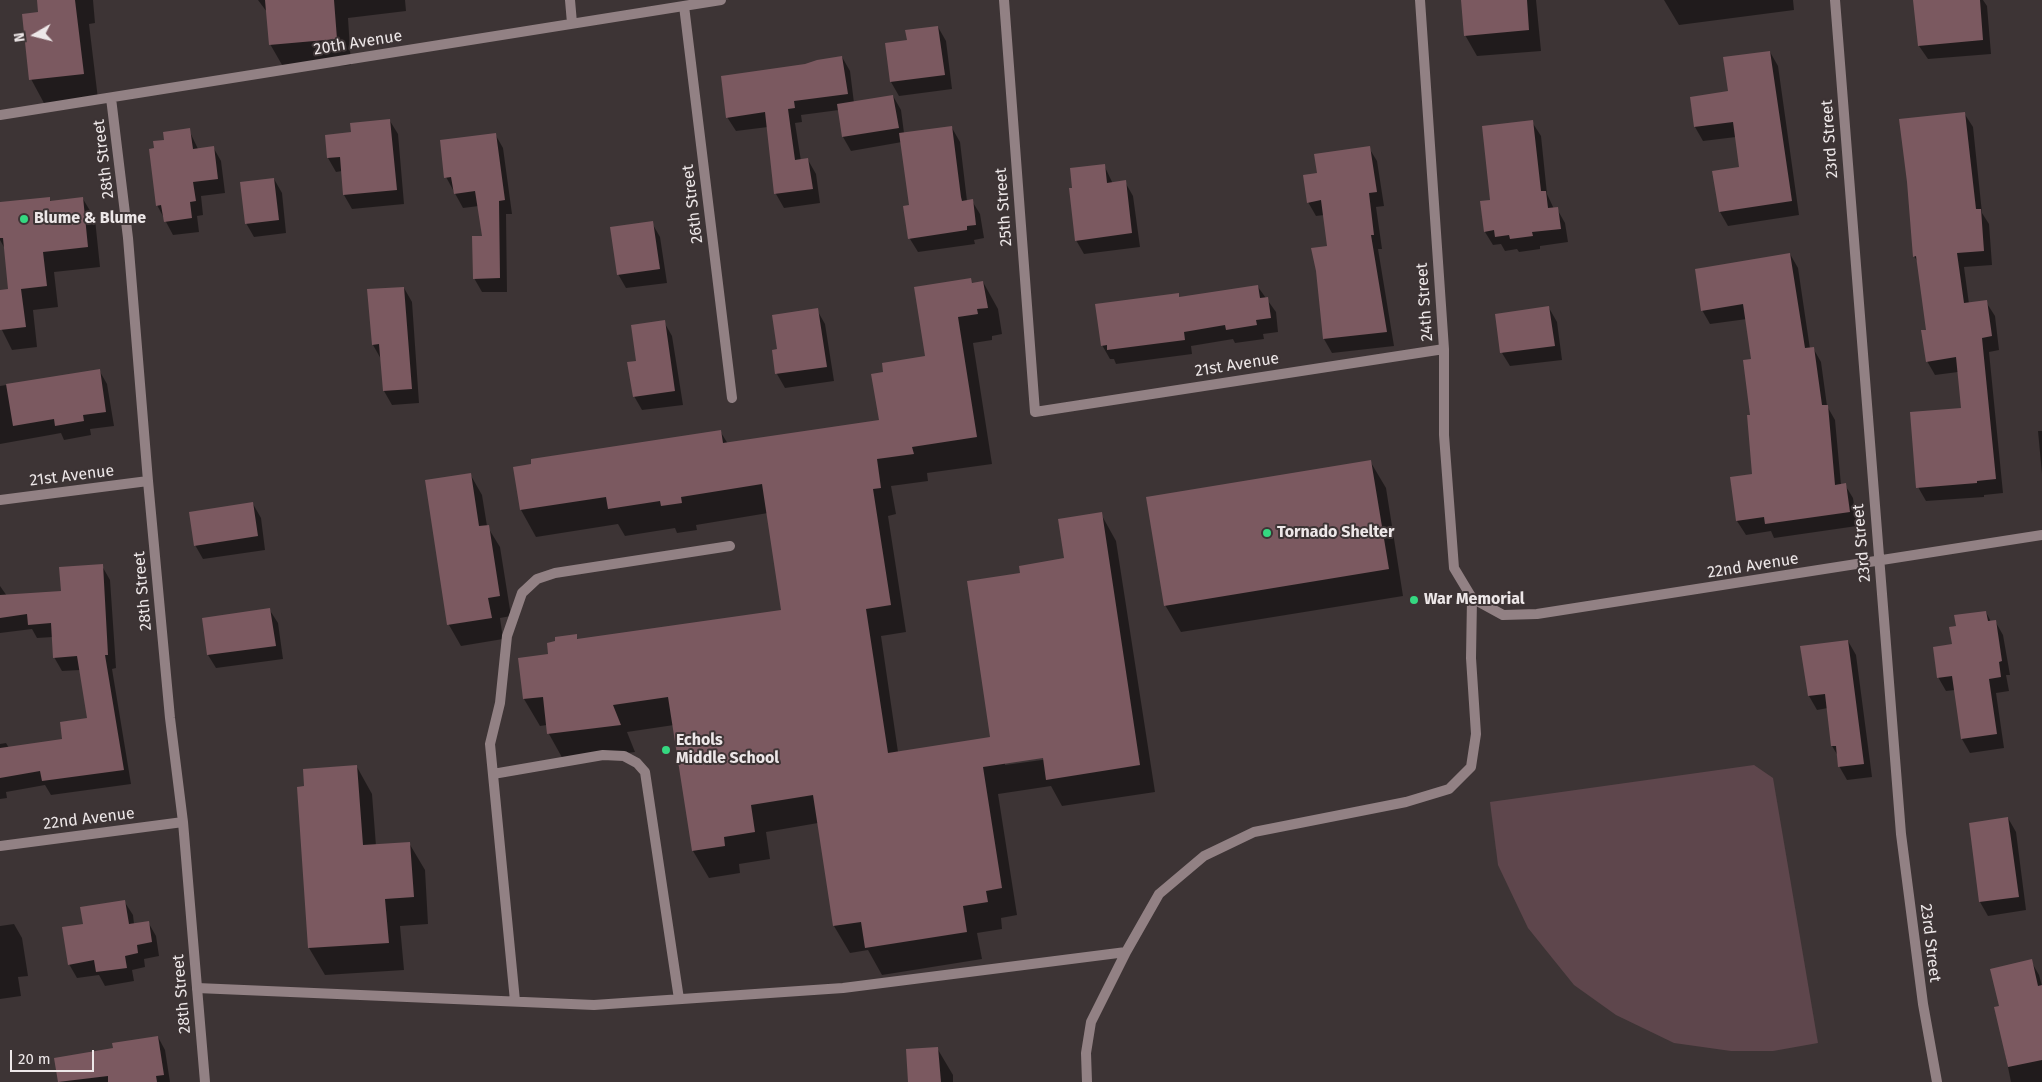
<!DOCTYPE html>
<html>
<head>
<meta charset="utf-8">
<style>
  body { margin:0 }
  #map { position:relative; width:2042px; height:1082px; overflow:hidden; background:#3d3435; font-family:"Fira Sans",sans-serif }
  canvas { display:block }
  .north { position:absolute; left:10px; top:10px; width:50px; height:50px; -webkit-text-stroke:4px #3d3435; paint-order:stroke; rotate:262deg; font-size:14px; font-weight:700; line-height:20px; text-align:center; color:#ede7e8 }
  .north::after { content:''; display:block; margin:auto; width:18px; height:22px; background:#ede7e8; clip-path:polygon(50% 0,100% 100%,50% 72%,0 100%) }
  .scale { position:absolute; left:10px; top:1050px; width:84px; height:22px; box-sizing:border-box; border:2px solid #ede7e8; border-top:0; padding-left:6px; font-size:15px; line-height:18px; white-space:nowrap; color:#ede7e8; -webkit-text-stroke:4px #3d3435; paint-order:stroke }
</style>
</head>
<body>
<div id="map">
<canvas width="2042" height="1082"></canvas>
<div class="north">N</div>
<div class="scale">20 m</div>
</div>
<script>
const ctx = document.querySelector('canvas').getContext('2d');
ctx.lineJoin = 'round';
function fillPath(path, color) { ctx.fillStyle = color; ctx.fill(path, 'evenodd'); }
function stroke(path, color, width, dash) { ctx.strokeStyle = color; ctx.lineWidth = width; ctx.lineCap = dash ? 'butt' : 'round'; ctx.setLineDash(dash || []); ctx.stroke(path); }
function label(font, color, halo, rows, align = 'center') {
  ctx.font = font + ' "Fira Sans",sans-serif'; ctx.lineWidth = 4; ctx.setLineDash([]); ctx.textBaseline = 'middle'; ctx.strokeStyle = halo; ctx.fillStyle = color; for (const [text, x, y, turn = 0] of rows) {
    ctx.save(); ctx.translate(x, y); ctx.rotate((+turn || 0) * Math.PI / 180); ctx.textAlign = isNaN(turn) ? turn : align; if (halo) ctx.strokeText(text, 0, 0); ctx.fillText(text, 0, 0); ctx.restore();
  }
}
fillPath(new Path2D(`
  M1754,765l19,13 45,265 -45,8h-42l-57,-8 -58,-28 -42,-30 -46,-57 -30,-63 -8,-63z`), '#5e464c');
fillPath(new Path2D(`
  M38,0h55l2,23 -6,1 9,75 -53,6 -14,-26 8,-66z
  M258,0h147l1,11 -58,7 3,47 -66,5 -15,-26 -3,-32z
  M1462,0h74l5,51 -64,5 -12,-21z
  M1664,0h129l1,10 -115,15z
  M1914,0h69l4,6 4,48 -63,5 -9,-13z
  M938,27l8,14 6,48 -53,7 -8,-14 -5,-38 22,-3z
  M1770,52l8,14 21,149 -71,11 -8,-14 21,-44 -5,-31 -33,4 -8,-14 -4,-29 38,-6z
  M842,57l8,14 4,32 39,-7 8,14 3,23 48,-5 8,14 7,59h5l8,13 4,24 -10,2 1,4 -57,8 -8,-13 1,-33 -9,-64 -51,9 -8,-14 -4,-27 -38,5 1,7 -7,1 6,38 7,-1 8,14 4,29 -36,5 -8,-14 -8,-67 -32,4 -9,-14 79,-52z
  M1964,113l9,14 9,86 7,11 3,41 -28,2 5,37 17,-2 9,14 4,34 -10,2 14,141 -19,2v2l-58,4 -8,-14 44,-78 -4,-37 -23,3 -8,-14v-30l-8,-67 -5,-8z
  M390,121l8,13 6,70 -52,5 -8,-14 -2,-24 -6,1 -8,-14z
  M1532,122l9,14 6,58 7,15h3l8,14 3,19 -28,4v3l-21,3 -2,-3 -12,2 -4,-7 -8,1 -8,-13 6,-31z
  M189,130l9,19 15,-2 8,14 4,32 -24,3 2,19 -6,1 2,16 -26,3 -16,-30 -2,-56 11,-8z
  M495,134l8,14 9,66h-6l1,78h-25l-8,-14 9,-41 -4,-31 -16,2 -17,-31z
  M1369,148l8,13 7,45 -8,1 6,42h-4l16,97 -62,7 -8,-14 5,-92 -5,-32 -8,1 -8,-14 10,-28z
  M1104,165l9,19 12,-2 8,14 7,51 -56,7 -8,-14z
  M274,179l8,14 4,40 -32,4 -8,-14z
  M49,198l2,4 32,-3 12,20 5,48 -46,5 4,35 -25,3 4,37 -25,3 -12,-24v-35l10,-1 -5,-41 -5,-9v-37z
  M652,223l8,14 7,46 -41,5 -8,-14z
  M1790,254l8,14 12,81 3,-1 8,14 6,44 8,14 6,65h4l8,13 4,28 -83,12 -3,-7 -25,4 -9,-14 16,-46 -1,-115 -5,-41 -37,5 -8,-14z
  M970,279l3,5 10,-2 15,27 4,25 -10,2v4l-19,3 19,121 -65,9 1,8 -37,5 5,28 -8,2 18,116 -25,4 17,116 94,-14 29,-164 45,-14 35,-46 15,27 39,251 -93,14 -11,-20 -53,8 19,121 -16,3 1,11 -25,4 5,26 -100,16 -14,-25 -18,3 -16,-27 -16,-103 -52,9 4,27 -31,5 1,9 -31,5 -16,-27 -19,-126 -47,7 8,20 -71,9 -15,-27 -2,-9 -7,1 -16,-27 -5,-40 31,-4 26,-19 2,4 204,-29 -14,-98 -72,12 1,5 -20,3 -2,-5 -50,8 -7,-12 -82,13 -15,-27 -7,-42 206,-37 8,13 152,-23 4,-48 42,-16zM1049,756v3l-44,6v-2z
  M1258,287l18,25 2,20 -15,2 1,5 -29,4 -2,-4 -42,7 1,8 -76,10 -2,-5h-4l-8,-14 76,-50 2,4z
  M404,288l8,14 7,101 -27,2 -8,-14 -3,-32 -8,-14z
  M1549,308l8,14 5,38 -52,6 -8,-13z
  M817,310l8,14 9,57 -49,7 -8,-14 -4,-23 5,-1z
  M664,322l8,14 11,69 -41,5 -8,-14 3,-34z
  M99,370l8,14 7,42 -24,3 1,6 -27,5 -3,-7 -61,11v-58z
  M2038,431h4v43z
  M1370,461l16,27 17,108 -222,36 -16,-27z
  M470,474l12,21 5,31 13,21 11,69 -11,2 3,21 -42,7 -12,-21z
  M253,504l8,14 4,32 -62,9 -8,-14z
  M102,566l8,14 6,88 -4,1 19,115 -80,11 -6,-10 -39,7 1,6 -7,1v-55l6,-1 3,5 55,-8 24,-21 -8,-49 -18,1 -8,-14 -1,-20 -16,1 -5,-9 -32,4v-47l7,10 55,-3z
  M269,609l9,14 5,36 -67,9 -8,-13z
  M1986,612l5,10 4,-1 8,14 7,40h-4l3,16 -13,2 8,55 -34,5 -8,-14 -7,-49 -9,1 -8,-14 15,-32z
  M1848,641l8,14 16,122 -25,3 -8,-14 -1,-10 -6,-10 -4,-38 -11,2 -8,-14z
  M357,767l15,27 4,52 33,-3 16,27 3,54 -28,2 4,44 -79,5 -16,-27 -11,-160h7z
  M2008,818l8,14 10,78 -38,6 -8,-14z
  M124,901l9,14 1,9 14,-2 8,14 3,20 -15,3 1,8 -13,3 2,11 -29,5 -6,-11 -22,3 -8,-14 15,-39z
  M14,924l8,14 6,38 -10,1 3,19 -21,3v-73z
  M2031,961l8,14 3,11v96h-31l-15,-74 4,-1z
  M158,1037l7,13 5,32h-111l-3,-23 59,-10z
  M937,1048l16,27v7h-44z`), '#0007');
fillPath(new Path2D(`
  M37,0h38l9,74 -55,6 -7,-66 16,-2z
  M265,0h69l3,39 -68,6z
  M1461,0h66l2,30 -65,6z
  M1913,0h67l3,40 -65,6z
  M938,26l7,49 -55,7 -5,-39 22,-3 -2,-10z
  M1770,51l22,150 -73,11 -7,-41 27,-4 -6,-45 -39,5 -4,-30 38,-6 -5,-34z
  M842,56l6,38 -54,7 1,7 -7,1 7,51 13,-2 5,31 -39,5 -9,-82 -39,6 -5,-42 84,-12 12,-4z
  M893,95l6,33 -57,9 -5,-33z
  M1965,112l11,97h5l3,42 -27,2 7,50 23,-3 5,36 -10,2 14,141 -19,2v2l-61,5 -6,-76 51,-4 -5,-51 -30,5 -5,-32h5l-10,-74 -3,1 -6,-75 -8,-63z
  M390,119l7,71 -54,5 -3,-38 -13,1 -2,-23 26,-3 -1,-9z
  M1533,120l8,71h5l2,17 10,-1 3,22 -29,3 1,4 -23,3 -1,-4 -14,2 -1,-7 -10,2 -4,-31 10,-1 -8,-74z
  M952,126l9,71 1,4 11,-2 3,26 -9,1v4l-59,9 -5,-33 6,-1 -10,-72z
  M190,128l3,21 21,-3 4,33 -25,3 3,19 -6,1 2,16 -28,4 -3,-17 -5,1 -7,-57 5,-1 -1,-7 11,-1 -1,-8z
  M496,133l9,67 -6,1 1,77 -27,1 -1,-43h10l-7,-45 -21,3 -3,-17 -7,1 -4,-38z
  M1370,146l7,46 -8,1 5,42h-3l16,97 -64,7 -7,-68 -5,-23 16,-2 -6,-46 -14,3 -4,-28 14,-2 -3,-19z
  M1105,164l2,19 19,-3 6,53 -57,8 -6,-53h3l-2,-20z
  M274,178l5,42 -34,4 -5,-42z
  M50,197v4l33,-4 5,50 -45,5 4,34 -26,3 5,38 -26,3v-40l8,-1 -5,-51h-3v-36z
  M653,221l7,48 -43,6 -7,-48z
  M1790,253l15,95 9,-1 8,58h6l7,80 11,-2 4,29 -85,12 -1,-7 -28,4 -6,-44 22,-3 -5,-59h3l-7,-55 8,-1 -8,-55 -42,7 -6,-42z
  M971,278l1,5 11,-2 5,27 -11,1 1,5 -20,3 19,120 -65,10 2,7 -37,5 4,29 -8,1 18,116 -25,4 22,144 102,-16 -23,-156 53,-8 -1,-7 45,-8 -6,-39 44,-7 38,253 -94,15 -3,-22 -60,9 19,121 -16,3 2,11 -25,4 4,26 -102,16 -4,-26 -28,4 -20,-131 -62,10 4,27 -31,5 1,9 -33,5 -24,-154 -55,8 8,20 -74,9 -4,-37 -20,2 -5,-41 30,-4 -1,-11 8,-2v-4l22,-3v5l204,-29 -19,-126 -81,13 1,6 -21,3 -1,-5 -52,8 -2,-12 -86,13 -7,-43 18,-3v-5l190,-29 2,13 156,-23 -8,-46 12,-2 -1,-9 43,-7 -11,-69z
  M1258,285l2,13 8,-1 3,21 -15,2 1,5 -31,5 -1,-5 -41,7 1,8 -78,10v-5l-6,1 -6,-42 84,-11v4z
  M404,287l8,102 -29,2 -4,-47 -7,1 -5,-56z
  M1549,306l6,40 -55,7 -5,-39z
  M818,308l9,59 -52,7 -3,-24 5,-1 -5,-34z
  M665,320l10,71 -42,6 -6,-35 9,-1 -5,-36z
  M100,369l6,43 -23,3 1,6 -29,5 -1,-7 -41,7 -7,-42z
  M1371,460l18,109 -225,37 -18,-109z
  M471,473l8,53 10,-1 11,71 -12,2 4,20 -45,7 -22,-145z
  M253,502l5,34 -64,10 -5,-34z
  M103,564l5,91h-3l19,115 -82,11 -2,-10 -40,7v-30l62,-9 -2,-17 27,-4 -10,-62 -24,2 -2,-35 -23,2 -1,-11 -27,4v-23l61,-4 -2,-24z
  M270,608l6,38 -69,9 -5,-37z
  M1986,611l2,10 8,-1 6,41 -3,1 2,15 -12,2 8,55 -36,5 -9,-63 -15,2 -4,-31 19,-3 -3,-17 7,-1 -2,-11z
  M1848,640l16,124 -26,3 -2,-21h-5l-6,-52 -17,2 -8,-50z
  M357,765l6,80 47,-3 4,55 -29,2 4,44 -81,5 -11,-161 7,-1 -1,-17z
  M2008,817l11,80 -40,5 -10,-79z
  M125,900l4,24 20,-3 3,21 -15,3 1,8 -13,3 2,12 -31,4 -2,-12 -26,5 -6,-38 21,-3 -3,-17z
  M2032,959l6,27 4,-1v75l-34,7 -14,-60 5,-1 -9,-37z
  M158,1036l6,39 -8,1 1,6h-49v-6l-50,6 -4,-24 59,-10 -1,-5z
  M938,1047l3,35h-33l-2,-33z`), '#7b5960');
stroke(new Path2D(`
  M493,774l110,-19 21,1 13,7 8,9 34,227
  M197,988l397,17 249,-17 283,-36
  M515,1001l-25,-257 10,-41 7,-67 15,-43 15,-14 18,-6 175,-27
  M1087,1082l-1,-29 5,-31 35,-70 33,-58 45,-38 50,-24 152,-30 43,-13 22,-22 5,-33 -5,-76 1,-60`), '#928184', 10);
stroke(new Path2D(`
  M570,0l2,23
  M1004,0l31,412 409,-63
  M1420,0l24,349v86l10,133 18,30 31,17 34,-1 505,-79
  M1835,0l66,834 22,170 14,78
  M684,6l48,392
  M111,98l17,140 20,243 22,237 13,104 22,260
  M0,115l721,-115
  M0,500l148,-19
  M0,846l183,-24`), '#928184', 10);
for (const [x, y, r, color] of [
  [24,219,5,"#35d881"],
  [1267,533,5,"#35d881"],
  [1414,600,5,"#35d881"],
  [666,750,5,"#35d881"]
]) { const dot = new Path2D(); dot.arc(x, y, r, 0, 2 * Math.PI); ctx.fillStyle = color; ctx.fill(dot); stroke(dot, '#3d3435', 2); }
label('16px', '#ede7e8', '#3d3435', [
  ["20th Avenue",358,43,-9],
  ["23rd Street",1830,139,-94],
  ["28th Street",104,159,-97],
  ["26th Street",693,204,-97],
  ["25th Street",1004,207,-94],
  ["24th Street",1425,302,-94],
  ["21st Avenue",1237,365,-9],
  ["21st Avenue",72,476,-7],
  ["23rd Street",1862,543,-95],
  ["22nd Avenue",1753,566,-9],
  ["28th Street",143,591,-95],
  ["22nd Avenue",89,819,-7],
  ["23rd Street",1930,943,83],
  ["28th Street",182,994,-95]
]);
label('bold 16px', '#ede7e8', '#3d3435', [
  ["Blume & Blume",34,219],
  ["Tornado Shelter",1277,533],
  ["War Memorial",1424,600],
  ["Echols",676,741],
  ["Middle School",676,759]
], 'left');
</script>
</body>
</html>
